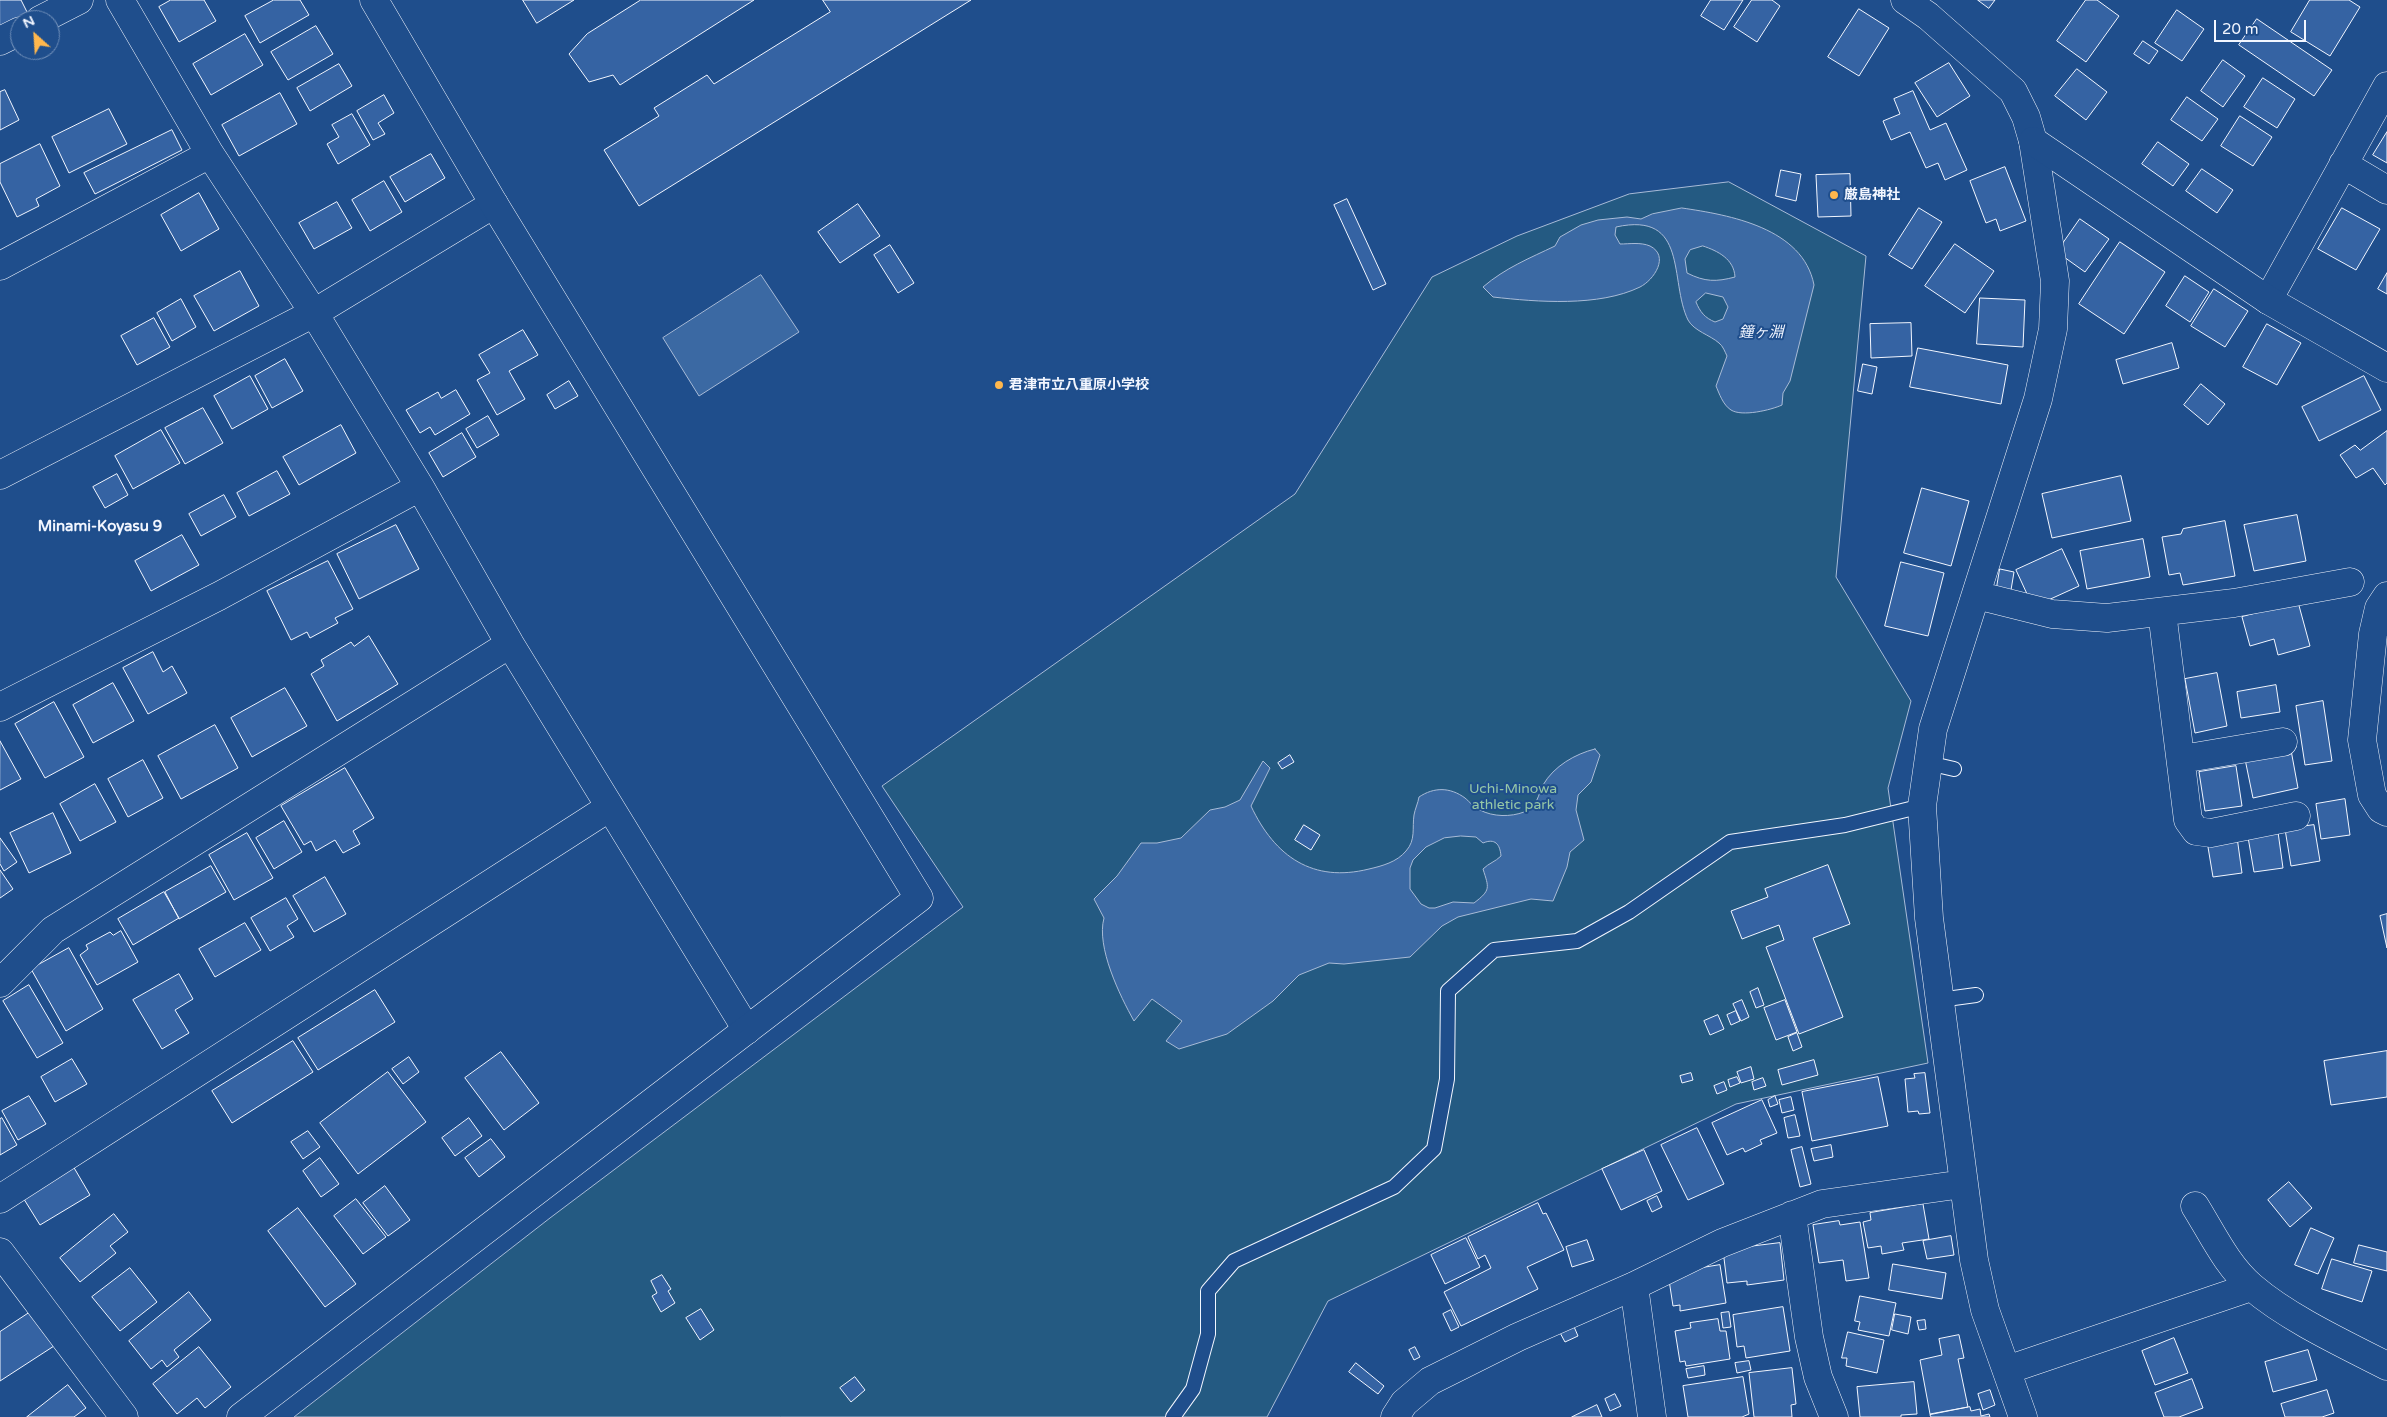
<!DOCTYPE html>
<html>
<head>
<meta charset="utf-8">
<style>
  body { margin:0 }
  #map { position:relative; width:2387px; height:1417px; overflow:hidden; background:#1f4e8c; font-family:"Varela Round",sans-serif }
  canvas { display:block }
  .north { position:absolute; left:10px; top:10px; width:50px; height:50px; box-sizing:border-box; background:#1f4e8c; border:1px solid #7391ba; border-radius:50%; rotate:334deg; font-size:14px; font-weight:700; line-height:20px; text-align:center; color:#f2f6ff }
  .north::after { content:''; display:block; margin:auto; width:18px; height:22px; background:#ffb74d; clip-path:polygon(50% 0,100% 100%,50% 72%,0 100%) }
  .scale { position:absolute; left:2214px; top:20px; width:92px; height:22px; box-sizing:border-box; border:2px solid #f2f6ff; border-top:0; padding-left:6px; font-size:15px; line-height:18px; white-space:nowrap; color:#f2f6ff; -webkit-text-stroke:4px #1f4e8c; paint-order:stroke }
</style>
</head>
<body>
<div id="map">
<canvas width="2387" height="1417"></canvas>
<div class="north">N</div>
<div class="scale">20 m</div>
</div>
<script>
const ctx = document.querySelector('canvas').getContext('2d');
ctx.lineJoin = 'round';
function fillPath(path, color) { ctx.fillStyle = color; ctx.fill(path, 'evenodd'); }
function stroke(path, color, width, dash) { ctx.strokeStyle = color; ctx.lineWidth = width; ctx.lineCap = dash ? 'butt' : 'round'; ctx.setLineDash(dash || []); ctx.stroke(path); }
function label(font, color, halo, rows, align = 'center') {
  ctx.font = font + ' "Varela Round","Noto Sans JP",sans-serif'; ctx.lineWidth = 4; ctx.setLineDash([]); ctx.textBaseline = 'middle'; ctx.strokeStyle = halo; ctx.fillStyle = color; for (const [text, x, y, turn = 0] of rows) {
    ctx.save(); ctx.translate(x, y); ctx.rotate((+turn || 0) * Math.PI / 180); ctx.textAlign = isNaN(turn) ? turn : align; if (halo) ctx.strokeText(text, 0, 0); ctx.fillText(text, 0, 0); ctx.restore();
  }
}
const green = new Path2D(`
  M1729,182l137,74 -30,321 75,124 -23,87 40,275 -192,41 -408,197 -61,116h-973l256,-199 413,-311 -81,-121 413,-292 137,-217 85,-41 112,-42z`);
fillPath(green, '#245a82');
stroke(green, '#a8bbd7', 1);
const water = new Path2D(`
  M1682,208c48,7 121,20 132,77l-24,96 -7,12 -1,12c-11,5 -40,12 -51,5 -8,-5 -12,-17 -15,-24l11,-30c-2,-4 -4,-10 -8,-13 -9,-8 -25,-12 -31,-23 -19,-39 1,-109 -72,-93l-1,8 5,9c9,0 21,-2 30,2 20,10 4,34 -10,41 -41,20 -103,15 -147,10l-10,-10c22,-19 47,-29 72,-41l5,-9 21,-12 17,-5 29,-3 14,2 11,-5zM1703,246c15,5 31,13 32,31 -19,5 -30,5 -48,-4l-2,-14 5,-9zM1706,293l17,4 5,10 -5,12 -8,3c-10,-4 -15,-10 -19,-20z
  M761,275l38,57 -100,64 -36,-58z
  M1595,749l5,6 -9,27 -13,13 -2,15 8,30 -14,12 -3,15 -14,34 -22,-2 -73,18 -16,9 -32,31 -66,7 -15,-1 -30,12 -26,26 -46,33 -48,15 -13,-8 16,-20 -30,-22 -18,22c-14,-25 -38,-74 -30,-103l-10,-19 23,-23 24,-33h16l24,-5 29,-28 15,-3 15,-7 23,-39 7,7 -19,38c24,51 62,77 118,63 13,-3 28,-7 37,-18 10,-11 6,-23 8,-36 1,-6 4,-12 5,-18 15,-10 31,-10 46,1 5,4 9,10 15,12 13,7 31,7 44,2 13,-4 14,-17 19,-27 11,-19 32,-31 52,-36zM1461,836l15,1 7,6c12,-5 17,1 18,13 -6,6 -12,7 -18,13 6,19 8,21 -9,34l-21,-1 -18,6h-6l-8,-4 -11,-15v-21l3,-8 13,-13 18,-9z`);
fillPath(water, '#3b69a3');
stroke(water, '#a8bbd7', 1);
const building = new Path2D(`
  M0,0h21l7,14 -28,14z
  M171,0h33l12,21 -37,21 -20,-35z
  M274,0h26l9,15 -49,28 -15,-27z
  M523,0h51l-37,23z
  M641,0h113l-134,85 -7,-10 -24,7 -20,-28 18,-20z
  M823,0h148l-332,206 -35,-56 55,-34 -5,-8 53,-33 7,9 116,-72z
  M1711,0h32l-19,30 -23,-14z
  M1752,0h20l8,6 -23,36 -23,-15z
  M1978,0h17l-6,8z
  M2086,0h11l22,16 -33,46 -29,-21z
  M2310,0h39l11,7 -30,49 -39,-24z
  M1859,9l30,19 -30,48 -31,-19z
  M2177,10l27,19 -22,32 -27,-18z
  M2257,19l75,51 -18,26 -75,-51z
  M316,26l17,28 -45,26 -17,-28z
  M245,34l18,31 -52,30 -18,-31z
  M2143,41l15,10 -9,13 -15,-10z
  M2223,60l22,16 -22,31 -22,-16z
  M1949,63l21,33 -33,21 -22,-34z
  M339,64l13,22 -42,25 -13,-23z
  M2077,69l30,23 -21,28 -31,-24z
  M2263,78l32,21 -18,29 -33,-21z
  M5,90l14,30 -19,10v-38z
  M1913,91l17,39 16,-7 21,47 -22,10 -7,-17 -12,5 -16,-36 -19,8 -8,-19 17,-7 -6,-15z
  M280,93l17,31 -58,32 -17,-31z
  M384,95l10,18 -16,10 7,11 -12,6 -16,-29z
  M2187,97l31,22 -16,22 -31,-21z
  M109,109l18,35 -58,29 -17,-36z
  M352,114l18,31 -32,19 -11,-20 12,-7 -7,-12z
  M2240,116l32,21 -19,29 -32,-20z
  M172,130l10,20 -87,44 -11,-21z
  M2387,132v31l-14,-8z
  M2158,142l31,22 -16,22 -31,-22z
  M40,144l20,42 -24,13 3,7 -22,11 -17,-35v-18z
  M431,154l14,24 -40,24 -15,-25z
  M2005,167l21,54 -26,10 -4,-12 -10,4 -16,-42z
  M2202,169l31,21 -16,23 -31,-22z
  M1781,170l20,4 -5,27 -20,-5z
  M1850,174l1,42 -33,1 -2,-42z
  M384,181l18,31 -32,19 -18,-31z
  M199,193l20,36 -38,22 -20,-36z
  M1347,199l39,85 -13,6 -39,-85z
  M337,202l15,26 -38,21 -15,-26z
  M858,204l22,32 -40,27 -22,-31z
  M1919,208l23,14 -30,47 -23,-14z
  M2342,208l38,21 -24,41 -38,-21z
  M2080,219l29,20 -24,33 -28,-20z
  M2120,242l45,30 -41,62 -45,-30z
  M1955,244l39,27 -29,42 -40,-27z
  M890,245l24,38 -16,10 -24,-38z
  M240,271l19,35 -45,25 -20,-35z
  M2387,273v21l-9,-5z
  M2185,276l24,16 -19,30 -24,-16z
  M2214,289l34,22 -23,36 -34,-21z
  M1980,298l45,2 -2,47 -46,-3z
  M181,299l15,28 -24,14 -15,-28z
  M154,318l16,29 -33,18 -16,-29z
  M1911,323l1,33 -41,2 -1,-34z
  M2267,324l34,19 -24,42 -34,-18z
  M523,330l15,25 -29,16 16,28 -28,16 -20,-35 13,-7 -11,-18z
  M2172,343l7,25 -56,16 -7,-24z
  M1918,348l90,17 -7,39 -91,-17z
  M285,359l18,32 -31,17 -17,-32z
  M1863,364l14,3 -5,27 -14,-3z
  M250,376l18,33 -36,20 -18,-33z
  M2364,376l17,34 -62,31 -17,-34z
  M569,381l9,15 -23,13 -8,-14z
  M2201,384l24,20 -17,21 -24,-20z
  M456,390l14,24 -35,21 -5,-8 -10,6 -14,-23 32,-18 3,6z
  M203,408l20,35 -38,21 -20,-36z
  M488,416l11,19 -22,13 -11,-19z
  M341,425l15,28 -57,32 -16,-28z
  M161,430l19,33 -47,26 -18,-33z
  M2387,431v52l-2,2 -12,-17 -17,10 -16,-23 15,-10 5,5z
  M462,433l14,24 -33,20 -14,-24z
  M277,471l13,23 -41,22 -12,-23z
  M117,474l11,21 -23,13 -12,-21z
  M2121,476l10,45 -79,17 -10,-44z
  M1922,488l47,13 -18,65 -47,-13z
  M224,495l12,22 -35,19 -12,-22z
  M2297,515l9,46 -52,10 -10,-46z
  M2225,521l10,55 -52,9 -3,-12 -11,2 -7,-38 19,-3 2,-5z
  M396,525l23,44 -60,30 -22,-45z
  M182,535l17,30 -48,26 -16,-30z
  M2143,539l7,38 -63,12 -7,-38z
  M2062,549l17,37 -46,21 -17,-37z
  M328,561l25,48 -18,9 3,5 -28,15 -3,-6 -16,8 -24,-49z
  M1901,562l43,11 -16,63 -43,-10z
  M2000,569l14,3 -4,24 -14,-3z
  M2298,602l12,44 -32,9 -4,-16 -24,7 -8,-29z
  M369,636l29,48 -61,37 -26,-47 13,-8 -3,-6 30,-18 3,4z
  M153,652l10,20 9,-6 15,27 -39,21 -25,-46z
  M2217,673l10,53 -32,7 -10,-54z
  M113,683l21,38 -41,22 -20,-38z
  M2276,685l4,27 -39,6 -4,-26z
  M285,688l22,38 -55,31 -21,-39z
  M2323,701l9,60 -27,4 -9,-59z
  M54,702l30,55 -39,21 -30,-54z
  M215,725l23,43 -57,31 -23,-43z
  M0,741l21,38 -21,11z
  M2291,750l7,38 -45,10 -8,-39z
  M1290,755l4,7 -12,7 -4,-6z
  M143,760l20,38 -35,19 -20,-38z
  M2236,766l6,40 -37,5 -6,-39z
  M345,768l29,50 -21,13 7,13 -17,9 -8,-13 -19,11 -5,-10 -7,4 -23,-39z
  M95,784l21,38 -36,19 -20,-37z
  M2345,799l5,36 -29,4 -5,-35z
  M53,813l18,40 -42,20 -19,-40z
  M284,821l18,31 -28,17 -18,-31z
  M1304,825l16,10 -9,15 -16,-10z
  M2314,825l6,36 -29,5 -6,-37z
  M2278,832l5,36 -29,4 -6,-35z
  M247,833l26,45 -39,22 -25,-45z
  M2237,837l5,36 -29,4 -6,-36z
  M0,838l17,24 -13,9 -4,-7z
  M1828,865l22,59 -37,14 30,79 -44,17 -33,-87 18,-7 -5,-15 -37,14 -11,-28 37,-14 -3,-8z
  M211,866l15,26 -47,27 -14,-27z
  M0,870l13,19 -13,9z
  M325,877l21,37 -32,18 -21,-36z
  M164,892l15,26 -46,27 -15,-26z
  M286,898l12,21 -11,7 7,11 -24,14 -19,-33z
  M2387,914v34l-7,-32z
  M245,923l16,27 -46,27 -16,-28z
  M121,931l17,31 -41,23 -17,-30 8,-6 -2,-4 24,-13 3,3z
  M69,948l34,61 -37,22 -35,-62z
  M179,974l14,25 -18,11 14,23 -27,16 -29,-49z
  M29,985l34,58 -26,15 -34,-57z
  M1758,988l6,17 -8,3 -6,-16z
  M375,990l20,32 -77,48 -20,-32z
  M1742,1000l7,17 -8,4 -8,-17z
  M1785,1000l12,32 -21,8 -12,-32z
  M1736,1011l4,10 -9,4 -4,-10z
  M1718,1015l6,14 -14,6 -6,-14z
  M1797,1033l5,14 -9,4 -5,-14z
  M293,1041l20,31 -81,51 -20,-32z
  M2387,1051v46l-56,8 -7,-44z
  M501,1052l38,51 -35,27 -39,-52z
  M409,1057l10,15 -16,12 -11,-15z
  M72,1059l15,25 -32,18 -14,-25z
  M1814,1060l4,15 -36,10 -4,-15z
  M1751,1067l3,12 -13,4 -4,-11z
  M388,1072l38,50 -68,52 -38,-51z
  M1691,1073l2,7 -11,3 -2,-7z
  M1925,1073l5,40 -11,1 -1,-3 -10,1 -3,-33 10,-1 -1,-4z
  M1737,1077l3,6 -10,4 -2,-7z
  M1878,1077l10,49 -76,15 -10,-49z
  M1763,1078l3,8 -12,4 -2,-8z
  M1724,1082l3,8 -10,4 -3,-8z
  M29,1096l17,28 -28,16 -16,-29z
  M1775,1096l3,8 -8,3 -2,-7z
  M1791,1097l3,13 -12,3 -3,-13z
  M1762,1100l15,33 -17,7 2,4 -17,8 -2,-4 -16,7 -15,-32z
  M1795,1115l5,21 -12,2 -4,-20z
  M2,1118l15,27 -17,10v-36z
  M469,1118l13,18 -27,20 -13,-18z
  M1697,1128l27,56 -36,16 -27,-55z
  M308,1131l12,16 -17,12 -12,-17z
  M491,1139l14,18 -26,20 -14,-19z
  M1831,1145l2,12 -19,4 -3,-12z
  M1802,1147l9,37 -11,3 -9,-37z
  M1644,1150l18,41 -41,19 -19,-41z
  M320,1158l19,26 -18,13 -18,-26z
  M73,1166l17,29 -50,30 -18,-29z
  M2289,1182l23,26 -22,19 -22,-27z
  M385,1186l25,34 -22,16 -25,-33z
  M1657,1196l5,11 -10,5 -5,-11z
  M356,1199l30,38 -23,17 -29,-38z
  M1538,1203l5,11 3,-1 18,37 -37,17 11,22 -77,37 -17,-34 47,-24 -6,-13 -7,4 -10,-22z
  M1923,1204l6,35 -27,4 2,7 -22,4 -1,-8 -13,2 -5,-26 8,-2 -1,-7z
  M298,1208l58,76 -31,23 -57,-76z
  M114,1214l14,18 -18,14 6,7 -36,29 -20,-24z
  M1839,1221l1,4 20,-3 9,56 -23,3 -3,-21 -24,3 -6,-38z
  M2311,1228l23,10 -16,36 -23,-9z
  M1951,1236l3,19 -27,4 -4,-18z
  M1466,1238l14,29 -35,17 -14,-29z
  M1587,1240l7,20 -22,7 -6,-20z
  M1780,1243l4,37 -37,5v-4l-20,2 -4,-33z
  M2359,1245l28,7v19l-33,-8z
  M2332,1259l40,12 -10,31 -40,-13z
  M1893,1264l53,9 -4,26 -53,-9z
  M1720,1265l6,38 -46,8v-6l-7,1 -4,-26 7,-8z
  M130,1268l27,34 -37,29 -28,-34z
  M662,1275l9,14 -3,2 7,12 -14,9 -9,-16 5,-3 -6,-12z
  M189,1292l22,28 -37,30 5,7 -12,10 -5,-7 -11,9 -22,-28z
  M1860,1296l36,7 -7,33 -31,-6 2,-8 -5,-1z
  M1783,1307l7,44 -44,7 -2,-12 -7,1 -4,-32z
  M701,1309l13,21 -14,10 -14,-22z
  M1451,1310l8,17 -8,4 -8,-17z
  M32,1311l22,35 -54,35v-49z
  M1729,1312l2,15 -8,1 -2,-15z
  M1895,1314l16,3 -3,17 -16,-4z
  M1718,1319l2,12h6l4,28 -44,7 -1,-5 -5,1 -5,-31 16,-3 -1,-5z
  M1925,1320l1,9 -7,1 -2,-9z
  M1572,1322l6,14 -13,6 -7,-13z
  M1848,1332l36,8 -7,33 -31,-7 1,-8h-5z
  M1959,1335l5,23 -6,1 10,48 -38,7 -10,-54 22,-5 -3,-16z
  M2174,1338l14,35 -33,12 -13,-34z
  M199,1347l32,40 -26,21 -8,-10 -20,16 -24,-30z
  M1415,1347l5,10 -6,3 -5,-10z
  M2308,1350l9,30 -44,12 -8,-30z
  M1749,1361l2,9 -14,3 -2,-10z
  M1356,1363l28,23 -6,8 -29,-22z
  M1704,1366l1,9 -17,3 -2,-9z
  M1792,1368l4,36 -5,1 1,12h-38l-5,-44z
  M855,1377l10,13 -14,12 -11,-14z
  M1743,1377l6,37 -7,3h-54l-5,-31z
  M2192,1379l11,29 -24,9h-15l-9,-24z
  M1914,1382l3,32 -16,1v2h-41l-3,-30z
  M68,1385l18,23 -12,9h-47z
  M1990,1390l5,15 -12,5 -5,-16z
  M2327,1390l7,23 -12,4h-37l-4,-13z
  M1615,1394l6,12 -11,5 -5,-12z
  M1597,1405l5,12h-30z
  M1970,1407l1,4 9,-2 1,7 8,-2 1,3h-59l-1,-2z`);
fillPath(building, '#3563a3');
stroke(building, '#f2f6ff', 1);
const service = new Path2D(`
  M1928,763l26,6
  M1939,1000l37,-5
  M1173,1417l20,-28 15,-55v-43l26,-30 160,-74 40,-38 13,-70 1,-88 46,-41 83,-9 52,-29 101,-70 115,-17 77,-19`);
const minor = new Path2D(`
  M120,0l90,154 104,159 106,174 90,157 237,386
  M1905,0l23,16 85,75 13,26 7,24 22,140 -2,48 -15,70 -105,330 -11,77 7,112 45,342 11,50 38,107
  M40,20l39,-20
  M0,41l20,-10
  M2343,164l44,26
  M0,266l210,-112
  M2268,300l119,-214
  M0,475l314,-162 180,-109
  M1976,595l76,19 55,4 127,-15 116,-21
  M2387,596l-8,12 -6,26 -11,106 10,55 9,14 6,3
  M2162,612l26,208 8,11 15,2 85,-17
  M0,707l219,-111 201,-109
  M2182,759l101,-17
  M0,983l53,-53 457,-286
  M0,1199l610,-392
  M2195,1206c17,27 32,60 57,81 36,31 92,57 135,79
  M1792,1215l17,122 9,40 16,40
  M0,1252l124,165
  M1634,1286l18,131
  M2007,1370l244,-83
  M1395,1417l9,-14 26,-22 88,-44 116,-51 88,-43 100,-39 141,-20`);
const tertiary = new Path2D(`
  M2033,141l235,159 119,68
  M241,1417l678,-519 -425,-694 -120,-204`);
stroke(service, '#f2f6ff', 16);
stroke(minor, '#f2f6ff', 29);
stroke(tertiary, '#f2f6ff', 29);
stroke(service, '#1f4e8c', 14);
stroke(minor, '#1f4e8c', 28);
stroke(tertiary, '#1f4e8c', 28);
for (const [x, y, r, color] of [
  [1834,195,5,"#ffb74d"],
  [999,385,5,"#ffb74d"]
]) { const dot = new Path2D(); dot.arc(x, y, r, 0, 2 * Math.PI); ctx.fillStyle = color; ctx.fill(dot); stroke(dot, '#1f4e8c', 2); }
label('bold 14px', '#f2f6ff', '#1f4e8c', [
  ["厳島神社",1844,195],
  ["君津市立八重原小学校",1009,385]
], 'left');
label('14px', '#97c8a6', '#1f4e8c', [
  ["Uchi-Minowa",1513,789],
  ["athletic park",1513,805]
]);
label('italic 15px', '#f2f6ff', '#1f4e8c', [
  ["鐘ヶ淵",1761,333]
]);
label('bold 15px', '#f2f6ff', '#1f4e8c', [
  ["Minami-Koyasu 9",100,527]
]);
</script>
</body>
</html>
